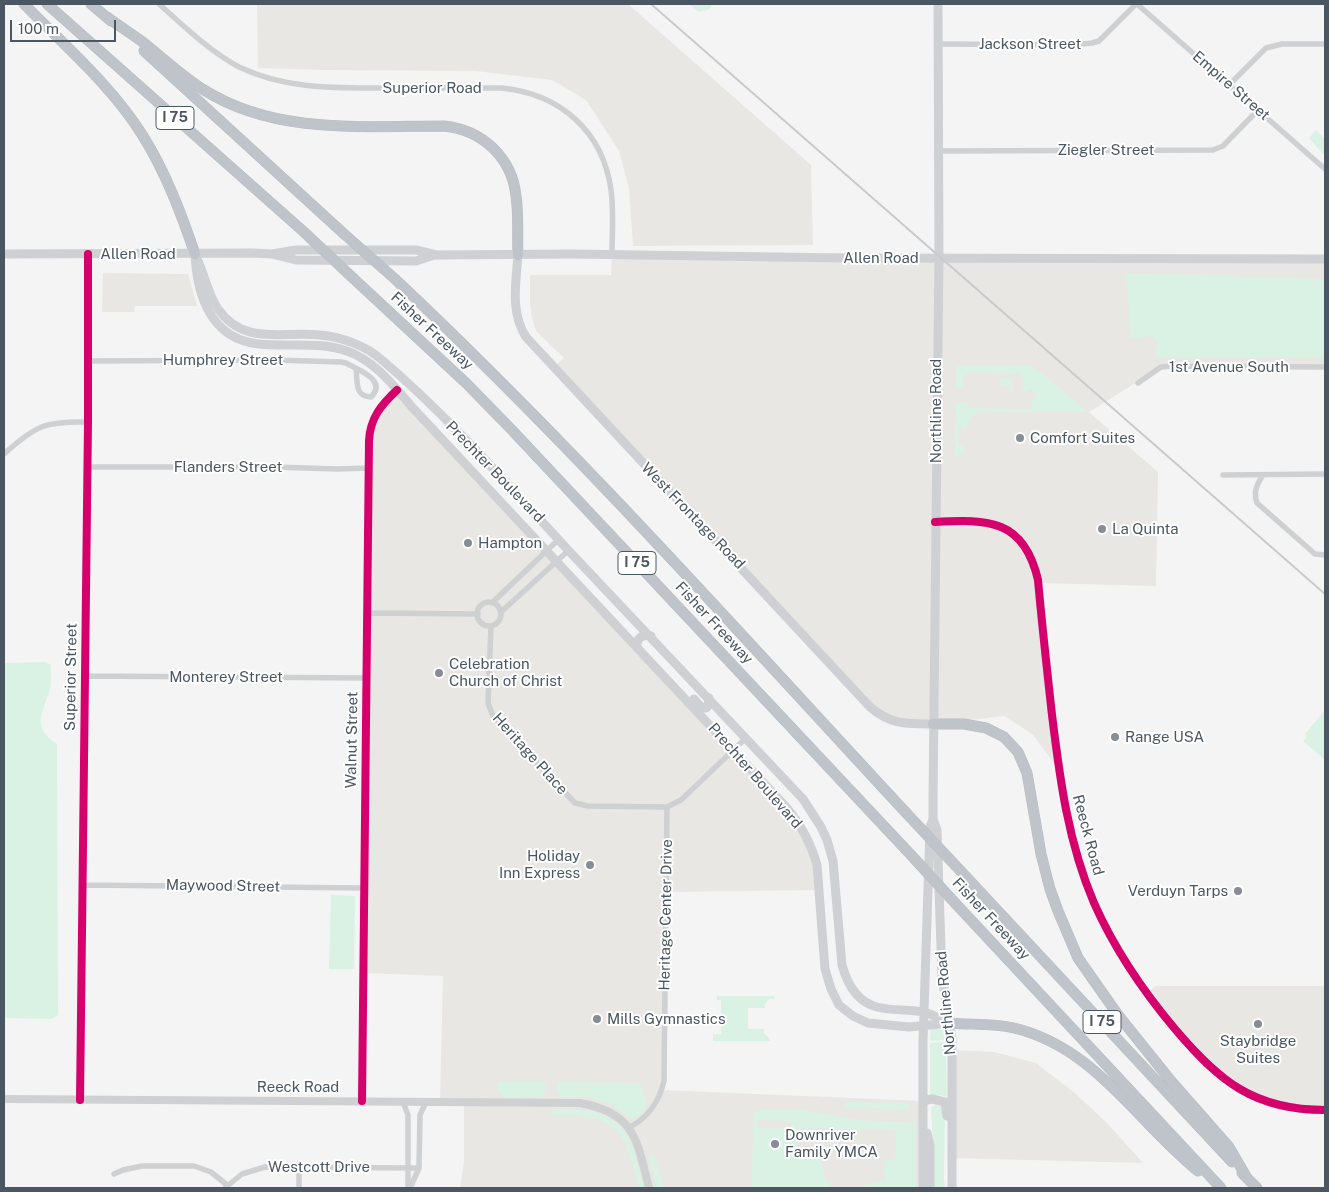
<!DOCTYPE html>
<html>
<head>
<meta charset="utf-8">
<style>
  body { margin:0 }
  #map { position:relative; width:1329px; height:1192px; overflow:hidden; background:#f4f4f4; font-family:"Public Sans",sans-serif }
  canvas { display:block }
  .frame { position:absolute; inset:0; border:5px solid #4a5661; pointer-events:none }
  .scale { position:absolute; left:10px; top:20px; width:106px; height:22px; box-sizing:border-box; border:2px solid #4a5661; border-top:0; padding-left:6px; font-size:15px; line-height:18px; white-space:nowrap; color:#4a5661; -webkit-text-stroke:4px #fff; paint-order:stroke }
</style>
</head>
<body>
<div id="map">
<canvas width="1329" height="1192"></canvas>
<div class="frame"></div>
<div class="scale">100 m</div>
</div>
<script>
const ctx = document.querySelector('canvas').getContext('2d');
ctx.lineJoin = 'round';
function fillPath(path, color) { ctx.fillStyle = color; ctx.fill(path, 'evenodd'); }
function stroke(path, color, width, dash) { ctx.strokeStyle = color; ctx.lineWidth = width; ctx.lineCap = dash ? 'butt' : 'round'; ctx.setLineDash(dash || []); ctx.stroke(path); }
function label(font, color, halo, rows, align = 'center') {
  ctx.font = font + ' "Public Sans",sans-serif'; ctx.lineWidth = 4; ctx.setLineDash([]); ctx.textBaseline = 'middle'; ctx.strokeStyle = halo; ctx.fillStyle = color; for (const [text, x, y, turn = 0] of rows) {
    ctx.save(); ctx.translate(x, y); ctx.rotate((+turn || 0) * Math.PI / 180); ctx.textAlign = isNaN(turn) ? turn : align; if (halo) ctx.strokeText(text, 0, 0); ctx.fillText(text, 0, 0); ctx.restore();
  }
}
fillPath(new Path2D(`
  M257,4h371l183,161 2,80 -180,1 -4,-58 -10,-37 -33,-51 -34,-20 -76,-9 -155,-1 -63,-2z
  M612,255l713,4v108h-164l-72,45 69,60 -2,114 -118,-3 21,187 -26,-35 -28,-19 -72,8 -52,-9 -327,-348 10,-9 -28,-27 -4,-12 -2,-16v-28h81z
  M103,273l85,1 9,32h-62l-1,6h-32z
  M397,390l405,437 17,63 -153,2 -4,198 261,11v87h-463l4,-26v-60h-24l3,-126 -79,-3 7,-549z
  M1156,986h169v124l-57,-8 -55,-32 -66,-78z
  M952,1050l42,2 42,11 40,31 31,29 36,40 -191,-5z`), '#e8e7e3');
fillPath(new Path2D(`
  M689,4h24l-3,5 -11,3z
  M1316,130l9,9v17l-16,-18z
  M1126,273l199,6v79l-169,-1 1,-16 -6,-5 -20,2z
  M956,366h77l55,46h-109l-9,5 -4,11h-7l-1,17 6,1v5l-4,5 -5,1 1,-54h11l2,5 62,1 1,-9 5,-5 -6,-6 -8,5v-16l-6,-5 -47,-1 -7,5v10h-7z
  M1000,378h10l2,3v12h-2v-7h-10z
  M45,662l6,3c-1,7 1,16 -1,24 -7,24 -20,37 7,55l1,271 -7,4 -47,-1v-355z
  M1325,710v50l-22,-19 4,-4 -2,-3z
  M331,895l24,1 -1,73h-25z
  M717,996h58v3h-6l-5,6 1,3h-17v21h16v4l6,6v2h-57v-7h8v-34h-4z
  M931,1029h11l2,1v10l-14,1z
  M945,1042l2,52 -1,3 -6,-2h-10v-52z
  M498,1082h48c0,7 1,10 -5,15h-38l-5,-7z
  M557,1082l83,1 7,21c-1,6 -7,13 -13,14 -9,0 -17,-11 -24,-14 -16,-8 -32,-7 -48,-7l-5,-6z
  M846,1102l63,1 2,3 -2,3 -63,-1 -3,-3z
  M935,1105l9,2 1,3 -1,68 1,10h-13l1,-44 -2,-36z
  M556,1109c32,0 58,1 74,32l-4,3c-19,-31 -44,-29 -77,-29l3,-4z
  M759,1110h47l51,10 56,2v-5l3,7v64h-4v-14l-1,14h-56l31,-8 -3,-11 4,-2 -2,-7 10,-1 1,-29 -65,-1v-1h-9v1h-24l-1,29 32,1 -8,2 5,21 7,-1 -5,7h-76l1,-72 2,-4zM757,1120l34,1v7h-34z
  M632,1143l12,45h-5l-13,-43z
  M653,1152l2,4 8,32h-6l-8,-29v-3z`), '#d9f2e3');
const motorway = new Path2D(`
  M24,4c41,42 88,82 119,132 23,37 38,77 52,118
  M47,4l257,228
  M91,4l20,17
  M107,17c12,9 25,17 37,26 20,16 38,33 60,47 72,45 159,36 240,36 39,4 68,32 72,70 3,20 1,40 2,59
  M144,51l199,182
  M354,279l112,104 44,45 401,427
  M395,279c181,170 346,356 515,538
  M933,724h31l22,4 18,9 14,15 9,21 14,81 9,35 8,22 20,47 40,57 53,66 58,66 18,31
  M956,866l276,296
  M956,904l265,284
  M950,1023c21,2 42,0 64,5 81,19 123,94 184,143
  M1242,1173l15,15`);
stroke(motorway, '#b9bec3', 11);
stroke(new Path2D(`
  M159,4c25,22 50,47 80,63 48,23 98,21 149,21 38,0 76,0 114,0 58,6 101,43 109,102 3,22 1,44 1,65
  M1137,4l188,165
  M938,44l135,1 19,-2 7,-2 37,-37
  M1229,85l37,-37 16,-4h43
  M938,151l275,-1 10,-4 35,-36
  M88,361l188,-1 65,2 5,1c12,7 42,17 25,34 -17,-1 -13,-15 -15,-28
  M1138,383l23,-16 11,-1 153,1
  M4,454c32,-29 42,-33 84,-32
  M88,467h185l65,2 31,-1
  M1223,475l102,-1
  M1263,475c-6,9 -10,17 -6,28l58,51 10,1
  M493,602l66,-63
  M477 614a12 12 0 1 1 24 0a12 12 0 1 1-24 0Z
  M501,612l68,-62
  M368,613l110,1
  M491,626l-3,77 5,13 82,87 13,3 79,1 14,-7 65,-62
  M85,676l282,2
  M83,885l281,3
  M80,1100l8,-678v-168
  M362,1101l7,-660c1,-23 12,-36 28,-51
  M403,1102l5,13v73
  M628,1128c20,-10 31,-25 36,-47l3,-274
  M114,1174l9,-4 19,-4h52l17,6 16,13
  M225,1188l17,-14 23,-7 154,1
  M299,1188v-22
  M410,1188l9,-20 1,-53 6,-13`), '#ced0d2', 5.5);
stroke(new Path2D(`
  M935,522c53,-3 89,-3 103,58 4,45 9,90 14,135 8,65 16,127 42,188 20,45 49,88 81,126 44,52 79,81 150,81
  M4,1099l576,4c56,10 57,38 69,85`), '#ced0d2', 8);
stroke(new Path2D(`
  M938,4l1,253 -6,541v21l4,11 5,147 10,62v149
  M4,254l248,-1 20,1 24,6 120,1 18,-6
  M195,254c2,42 16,85 64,90 29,3 59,-3 88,7 28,10 46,34 65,56l375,401c14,17 24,35 30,57l8,104 6,20 8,16 14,11 15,7 41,4 41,-4
  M272,254l24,-4h120l21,5 134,-1 275,4 479,1
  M518,255c-2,28 -8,57 8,82 114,124 230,246 344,370 21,18 37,17 63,17
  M197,259c8,16 11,36 21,50 26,37 64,22 102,26 21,2 45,10 62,25 67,57 126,125 186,190 79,83 157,166 235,249l18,28 6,13 6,21 9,104c5,18 15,37 35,42 15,4 31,2 46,5 9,2 17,7 25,10
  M637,648c-1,-10 5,-14 14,-12
  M694,699l7,8 5,1 2,-2 1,-8
  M923,1101l9,-2 13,3 2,14
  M927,1133l3,13v42
  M923,1188v-146l7,-215 3,-8`), '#ced0d4', 9);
stroke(motorway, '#bec4c9', 10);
stroke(new Path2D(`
  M651,4l674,590`), '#c9cacc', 2);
const motorwayBridge = new Path2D(`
  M304,232l50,47
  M343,233l52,46
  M910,817l46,49
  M911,855l45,49`);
stroke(motorwayBridge, '#b9bec3', 11, []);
stroke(motorwayBridge, '#bec4c9', 10);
stroke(new Path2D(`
  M935,522c53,-3 89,-3 103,58 4,45 9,90 14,135 8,65 16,127 42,188 20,45 49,88 81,126 44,52 79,81 150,81
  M80,1100l8,-678v-168
  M362,1101l7,-660c1,-23 12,-36 28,-51`), '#d6006c', 8);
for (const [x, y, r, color] of [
  [1020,438,5,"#868d94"],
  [1102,529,5,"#868d94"],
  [468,543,5,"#868d94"],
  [439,673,5,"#868d94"],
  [1115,737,5,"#868d94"],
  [590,865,5,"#868d94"],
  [1238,891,5,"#868d94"],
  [597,1019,5,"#868d94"],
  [1258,1024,5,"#868d94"],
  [775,1144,5,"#868d94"]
]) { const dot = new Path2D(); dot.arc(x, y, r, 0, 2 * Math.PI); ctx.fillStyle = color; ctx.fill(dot); stroke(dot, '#fff', 2); }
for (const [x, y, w] of [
  [175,118,38],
  [637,563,38],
  [1102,1022,38]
]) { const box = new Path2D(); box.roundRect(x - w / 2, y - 11.5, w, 23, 4); ctx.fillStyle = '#fff'; ctx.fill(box); stroke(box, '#4a5661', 1); }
label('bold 14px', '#4a5661', null, [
  ["I 75",175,118],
  ["I 75",637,563],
  ["I 75",1102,1022]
]);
label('15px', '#4a5661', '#fff', [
  ["Jackson Street",1030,44],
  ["Empire Street",1231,86,41],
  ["Superior Road",432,88],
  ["Ziegler Street",1106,150],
  ["Allen Road",138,254],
  ["Allen Road",881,258],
  ["Fisher Freeway",432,331,43],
  ["Humphrey Street",223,360],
  ["1st Avenue South",1229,367],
  ["Northline Road",936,411,-90],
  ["Flanders Street",228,467],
  ["Prechter Boulevard",495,472,46],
  ["West Frontage Road",693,516,46],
  ["Fisher Freeway",714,623,47],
  ["Superior Street",71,677,-89],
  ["Monterey Street",226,677],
  ["Walnut Street",352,740,-89],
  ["Heritage Place",530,754,48],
  ["Prechter Boulevard",755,776,49],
  ["Reeck Road",1088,835,75],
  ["Maywood Street",223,886,1],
  ["Heritage Center Drive",666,915,-89],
  ["Fisher Freeway",991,919,47],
  ["Northline Road",946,1003,-95],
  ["Reeck Road",298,1087],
  ["Westcott Drive",319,1167]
]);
label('15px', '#4a5661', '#fff', [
  ["Comfort Suites",1030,438],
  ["La Quinta",1112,529],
  ["Hampton",478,543],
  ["Celebration",449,664],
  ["Church of Christ",449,681],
  ["Range USA",1125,737],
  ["Holiday",580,856,"right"],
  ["Inn Express",580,873,"right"],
  ["Verduyn Tarps",1228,891,"right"],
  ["Mills Gymnastics",607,1019],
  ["Staybridge",1258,1041,"center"],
  ["Suites",1258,1058,"center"],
  ["Downriver",785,1135],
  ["Family YMCA",785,1152]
], 'left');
</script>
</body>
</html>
